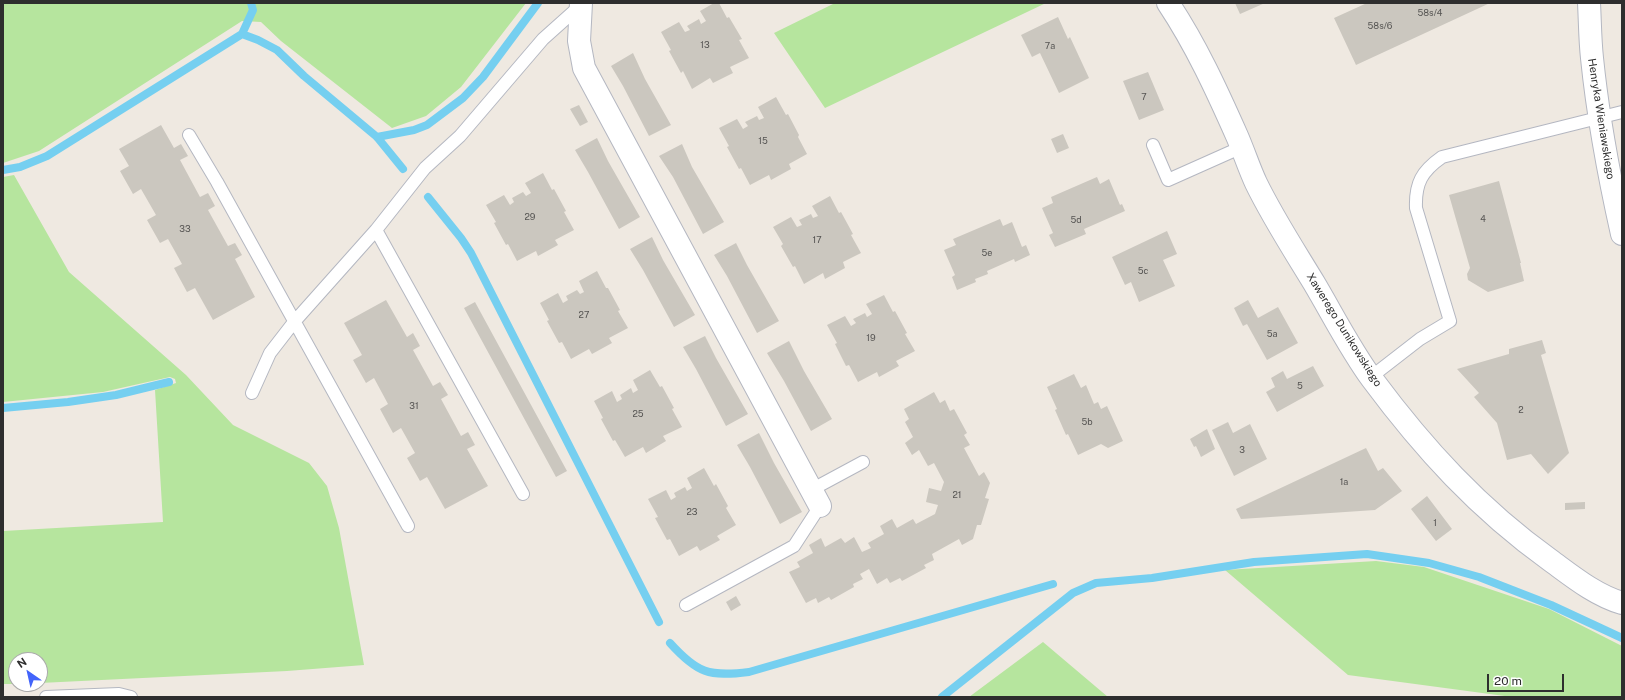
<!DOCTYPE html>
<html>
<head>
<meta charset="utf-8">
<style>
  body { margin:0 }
  #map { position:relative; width:1625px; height:700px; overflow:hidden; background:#efe9e1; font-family:"Public Sans",sans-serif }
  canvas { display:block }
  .frame { position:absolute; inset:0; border:4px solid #2e2e2e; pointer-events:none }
  .north { position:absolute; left:8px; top:652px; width:40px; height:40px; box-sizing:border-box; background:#fff; border:1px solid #ababab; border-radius:50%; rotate:326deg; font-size:11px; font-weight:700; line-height:16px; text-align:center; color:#2e2e2e }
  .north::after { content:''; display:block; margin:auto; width:14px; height:18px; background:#4264fb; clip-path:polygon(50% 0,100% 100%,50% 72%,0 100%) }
  .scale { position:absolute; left:1487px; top:674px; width:77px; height:18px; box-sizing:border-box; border:2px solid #2e2e2e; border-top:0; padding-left:5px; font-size:12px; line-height:14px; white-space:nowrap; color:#2e2e2e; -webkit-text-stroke:3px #fff; paint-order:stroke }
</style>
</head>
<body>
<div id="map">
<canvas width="1625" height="700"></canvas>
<div class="frame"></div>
<div class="north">N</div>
<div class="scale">20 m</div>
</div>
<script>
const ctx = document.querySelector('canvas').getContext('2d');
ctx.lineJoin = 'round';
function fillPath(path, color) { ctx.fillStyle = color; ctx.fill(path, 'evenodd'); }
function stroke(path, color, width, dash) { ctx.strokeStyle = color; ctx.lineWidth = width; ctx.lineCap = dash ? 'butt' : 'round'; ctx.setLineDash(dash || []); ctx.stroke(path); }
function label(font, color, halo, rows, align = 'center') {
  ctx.font = font + ' "Public Sans",sans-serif'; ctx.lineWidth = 3.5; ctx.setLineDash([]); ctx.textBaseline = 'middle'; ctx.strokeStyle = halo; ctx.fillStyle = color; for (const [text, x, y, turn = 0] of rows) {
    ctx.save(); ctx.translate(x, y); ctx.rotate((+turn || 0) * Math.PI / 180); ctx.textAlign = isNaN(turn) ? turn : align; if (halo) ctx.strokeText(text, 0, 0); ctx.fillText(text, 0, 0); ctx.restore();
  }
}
fillPath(new Path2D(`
  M3,3h523l-65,84 -35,29 -34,12 -111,-87 -20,-19 -19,-1 -203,130 -36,12z
  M835,3h211l-221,105 -51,-75z
  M14,175l55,97 117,103 47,50 76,38 18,23 12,42 25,137 -77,6 -247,12v-23h-24v24h-13v-153l160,-9 -8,-132 21,-7 -1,-4 -5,-2 -67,15 -100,10v-225z
  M1376,561l48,6 125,42 73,37v51h-110l-164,-22 -123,-105z
  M1043,642l65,55h-139z`), '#b6e59e');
stroke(new Path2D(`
  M242,34l11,-24 -2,-7
  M377,137l37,-7 13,-5 36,-27 20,-21 55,-74
  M3,170l17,-3 27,-11 195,-122 16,6 19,10 27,26 73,61 26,32
  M428,197l33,41 10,15 188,369
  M3,408l65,-6 48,-7 53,-13
  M670,643c27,30 39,34 79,29l304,-88
  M942,697l131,-104 23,-10 56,-5 102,-16 113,-8 62,9 50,14 72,28 71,33`), '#75cff0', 8);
fillPath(new Path2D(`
  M714,3h5l8,15 2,-1 13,22 -3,1 10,18 -19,9 3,6 -20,10 -3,-5 -18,11 -9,-18 -2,2 -12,-22 2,-1 -10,-18 18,-10 6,10 5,-2 -3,-4 12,-7 2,5 5,-3 -6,-10z
  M1235,3h30l-25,11z
  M1367,3h123l-134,62 -22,-47z
  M1058,17l10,22 2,-2 19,41 -30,15 -19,-40 -8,4 -11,-22z
  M633,53l12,26 26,46 -22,11 -26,-50 -12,-20z
  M1148,72l16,38 -25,10 -16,-39z
  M776,97l10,18 2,-1 11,21 -1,2 9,17 -18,10 2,5 -20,11 -2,-5 -19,10 -9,-17 -2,1 -12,-22 2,-1 -10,-18 18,-9 6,10 5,-3 -3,-4 12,-6 2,4 5,-2 -6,-11z
  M579,105l9,17 -8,4 -10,-17z
  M161,125l13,23 7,-4 7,12 -8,4 20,37 8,-4 7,13 -7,4 20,36 7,-3 7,12 -7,4 20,38 -42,23 -18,-32 -8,4 -13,-24 8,-4 -14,-25 -8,4 -13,-23 9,-5 -15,-26 -8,5 -13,-23 9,-5 -10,-17z
  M1063,134l6,14 -12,5 -6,-14z
  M597,138l11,23 32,56 -21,12 -31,-57 -13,-22z
  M682,144l10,23 32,55 -21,12 -30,-57 -14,-21z
  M543,173l9,17 2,-1 12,22 -2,1 10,18 -19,10 3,5 -20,11 -2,-5 -19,10 -9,-17 -2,1 -12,-22 2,-1 -10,-17 18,-10 6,10 4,-3 -2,-4 11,-6 3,4 5,-3 -6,-10z
  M1097,177l3,7 9,-5 11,26 2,-1 3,7 -41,18 2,5 -31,13 -6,-12 4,-2 -11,-25 11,-5 -2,-6z
  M1499,181l22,82h-1l4,18 -36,11 -20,-12 -1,-6 3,-6 -21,-73z
  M830,196l9,17 2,-1 12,22 -2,1 10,18 -18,9 2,6 -20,11 -2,-6 -19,11 -9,-18 -2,1 -12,-21 2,-2 -10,-17 18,-10 6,10 5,-2 -3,-5 12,-6 2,4 5,-2 -6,-10z
  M1000,219l3,7 9,-4 10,25 4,-2 4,10 -15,7 -1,-3 -27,12 1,3 -13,5 1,3 -19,8 -5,-13 3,-2 -11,-25 12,-5 -3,-6z
  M1167,231l10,23 -14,6 12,26 -36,16 -8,-20 -6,3 -13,-28z
  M652,237l11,23 32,55 -21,12 -31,-57 -13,-21z
  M736,243l11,22 32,56 -22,12 -30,-57 -13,-21z
  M597,271l9,17h2l12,22 -2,1 10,17 -19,10 3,5 -20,11 -3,-5 -18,10 -9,-17 -3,1 -12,-22 2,-1 -9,-17 18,-10 5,10 5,-3 -2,-4 11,-6 3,4 4,-2 -5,-11z
  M884,295l9,17 2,-1 12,22 -2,1 10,17 -19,10 3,5 -20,11 -2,-5 -19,10 -9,-17 -3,1 -11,-22 2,-1 -10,-18 18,-9 6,10 5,-3 -3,-4 12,-6 2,4 5,-3 -6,-10z
  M386,300l21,37 6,-4 7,13 -7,4 20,36 7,-4 8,13 -7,4 20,37 7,-4 7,13 -8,4 21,37 -43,23 -18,-32 -7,4 -13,-23 8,-5 -14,-25 -8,5 -13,-24 8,-5 -14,-26 -8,5 -13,-23 9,-5 -18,-32z
  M1248,300l10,18 20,-11 20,36 -31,17 -20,-36 -4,2 -9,-18z
  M475,302l92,169 -11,6 -92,-169z
  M705,336l11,22 32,56 -22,12 -30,-57 -13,-22z
  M1542,340l4,13 -5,2 28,98 -21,21 -17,-20 -24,6 -10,-37 -23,-26 5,-4 -22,-24 52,-15v-5z
  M789,341l15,30 28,48 -21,12 -27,-50 -17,-28z
  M1313,366l11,20 -47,26 -11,-20 9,-5 -4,-9 12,-7 4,8z
  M650,370l10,17 2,-1 12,22 -2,1 10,18 -19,9 3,5 -20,12 -3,-6 -18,10 -10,-17 -2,1 -12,-22 2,-1 -9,-17 18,-10 5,11 5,-3 -2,-4 11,-7 2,5 5,-3 -5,-10z
  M1074,374l7,14 5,-3 8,19 4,-2 3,7 6,-3 16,35 -15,7 -7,-4 -23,11 -10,-21 -2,1 -11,-25 2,-1 -10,-22z
  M934,392l6,11 5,-3 5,11 4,-2 13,24 -3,2 6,10 -6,3 15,28 5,-4 6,11 -5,15 4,1 -8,26h-4l-4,14 -11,6 -3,-6 -27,15 2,6 -10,5 2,3 -24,13 -2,-3 -10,5 -3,-5 -10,6 -8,-15 -9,5 3,5 -10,5 1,3 -23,13 -2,-3 -11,6 -2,-5 -10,5 -17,-31 11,-5 -3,-5 16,-9 -4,-8 12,-7 4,9 16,-9 4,5 9,-6 8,15 9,-4 -3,-5 16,-9 -4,-8 12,-7 5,9 16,-9 3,5 19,-10 3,-9 -12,-3 3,-14 12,3 3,-9 -10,-19 -6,3 -9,-16 -7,5 -7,-12 8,-6 -8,-15 4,-3 -5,-10z
  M1228,422l5,11 17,-9 17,35 -33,17 -22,-46z
  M1207,429l8,20 -14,8 -5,-11 -2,1 -4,-8z
  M759,433l15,30 28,49 -22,12 -30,-57 -13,-22z
  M1366,448l12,23 5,-3 19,23 -27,19 -134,9 -5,-10z
  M704,468l10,18 2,-2 12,22 -2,2 10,17 -19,11 3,4 -20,11 -3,-5 -18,10 -9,-17 -3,1 -12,-22 3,-1 -10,-18 18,-9 5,10 5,-3 -2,-4 11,-6 2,4 5,-3 -5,-10z
  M1427,496l25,33 -16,12 -25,-32z
  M1585,502v7l-20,1v-7z
  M736,596l5,9 -10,6 -5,-9z`), '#cbc7bf');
const lane = new Path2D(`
  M189,135l28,47 191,344
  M1153,145l15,35 74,-33
  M376,230l147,264
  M1371,377l49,-38 30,-18 -34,-113c-1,-25 6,-37 26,-51l180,-45
  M252,393l18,-40 24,-31 82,-92 49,-62 35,-32 83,-97 38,-34
  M811,490l52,-28
  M686,605l108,-59 26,-40
  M46,697l73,-3 12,3`);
const street = new Path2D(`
  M581,3l-2,38 5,27 236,438
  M1168,3c28,42 49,88 69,133 7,16 12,32 19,47 17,35 38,67 58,100 19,32 36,66 58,96 52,70 107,130 178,181 22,16 45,35 72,43`);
const secondary = new Path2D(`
  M1589,3c1,18 1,37 3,55 6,59 17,118 30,176`);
stroke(lane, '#b4b7c1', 14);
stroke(street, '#b4b7c1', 24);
stroke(secondary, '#b4b7c1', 24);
stroke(lane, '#fff', 12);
stroke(street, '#fff', 22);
stroke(secondary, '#fff', 22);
label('9px', '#555452', null, [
  ["58s/4",1430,13],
  ["58s/6",1380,26],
  ["13",705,45],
  ["7a",1050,46],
  ["7",1144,97],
  ["15",763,141],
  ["29",530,217],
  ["4",1483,219],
  ["5d",1076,220],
  ["33",185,229],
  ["17",817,240],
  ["5e",987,253],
  ["5c",1143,271],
  ["27",584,315],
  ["5a",1272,334],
  ["19",871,338],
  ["5",1300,386],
  ["31",414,406],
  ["2",1521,410],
  ["25",638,414],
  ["5b",1087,422],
  ["3",1242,450],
  ["1a",1344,482],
  ["21",957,495],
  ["23",692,512],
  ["1",1435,523]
]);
label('11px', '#2e2e2e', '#fff', [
  ["Henryka Wieniawskiego",1601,119,81],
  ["Xawerego Dunikowskiego",1344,330,58]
]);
</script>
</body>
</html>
